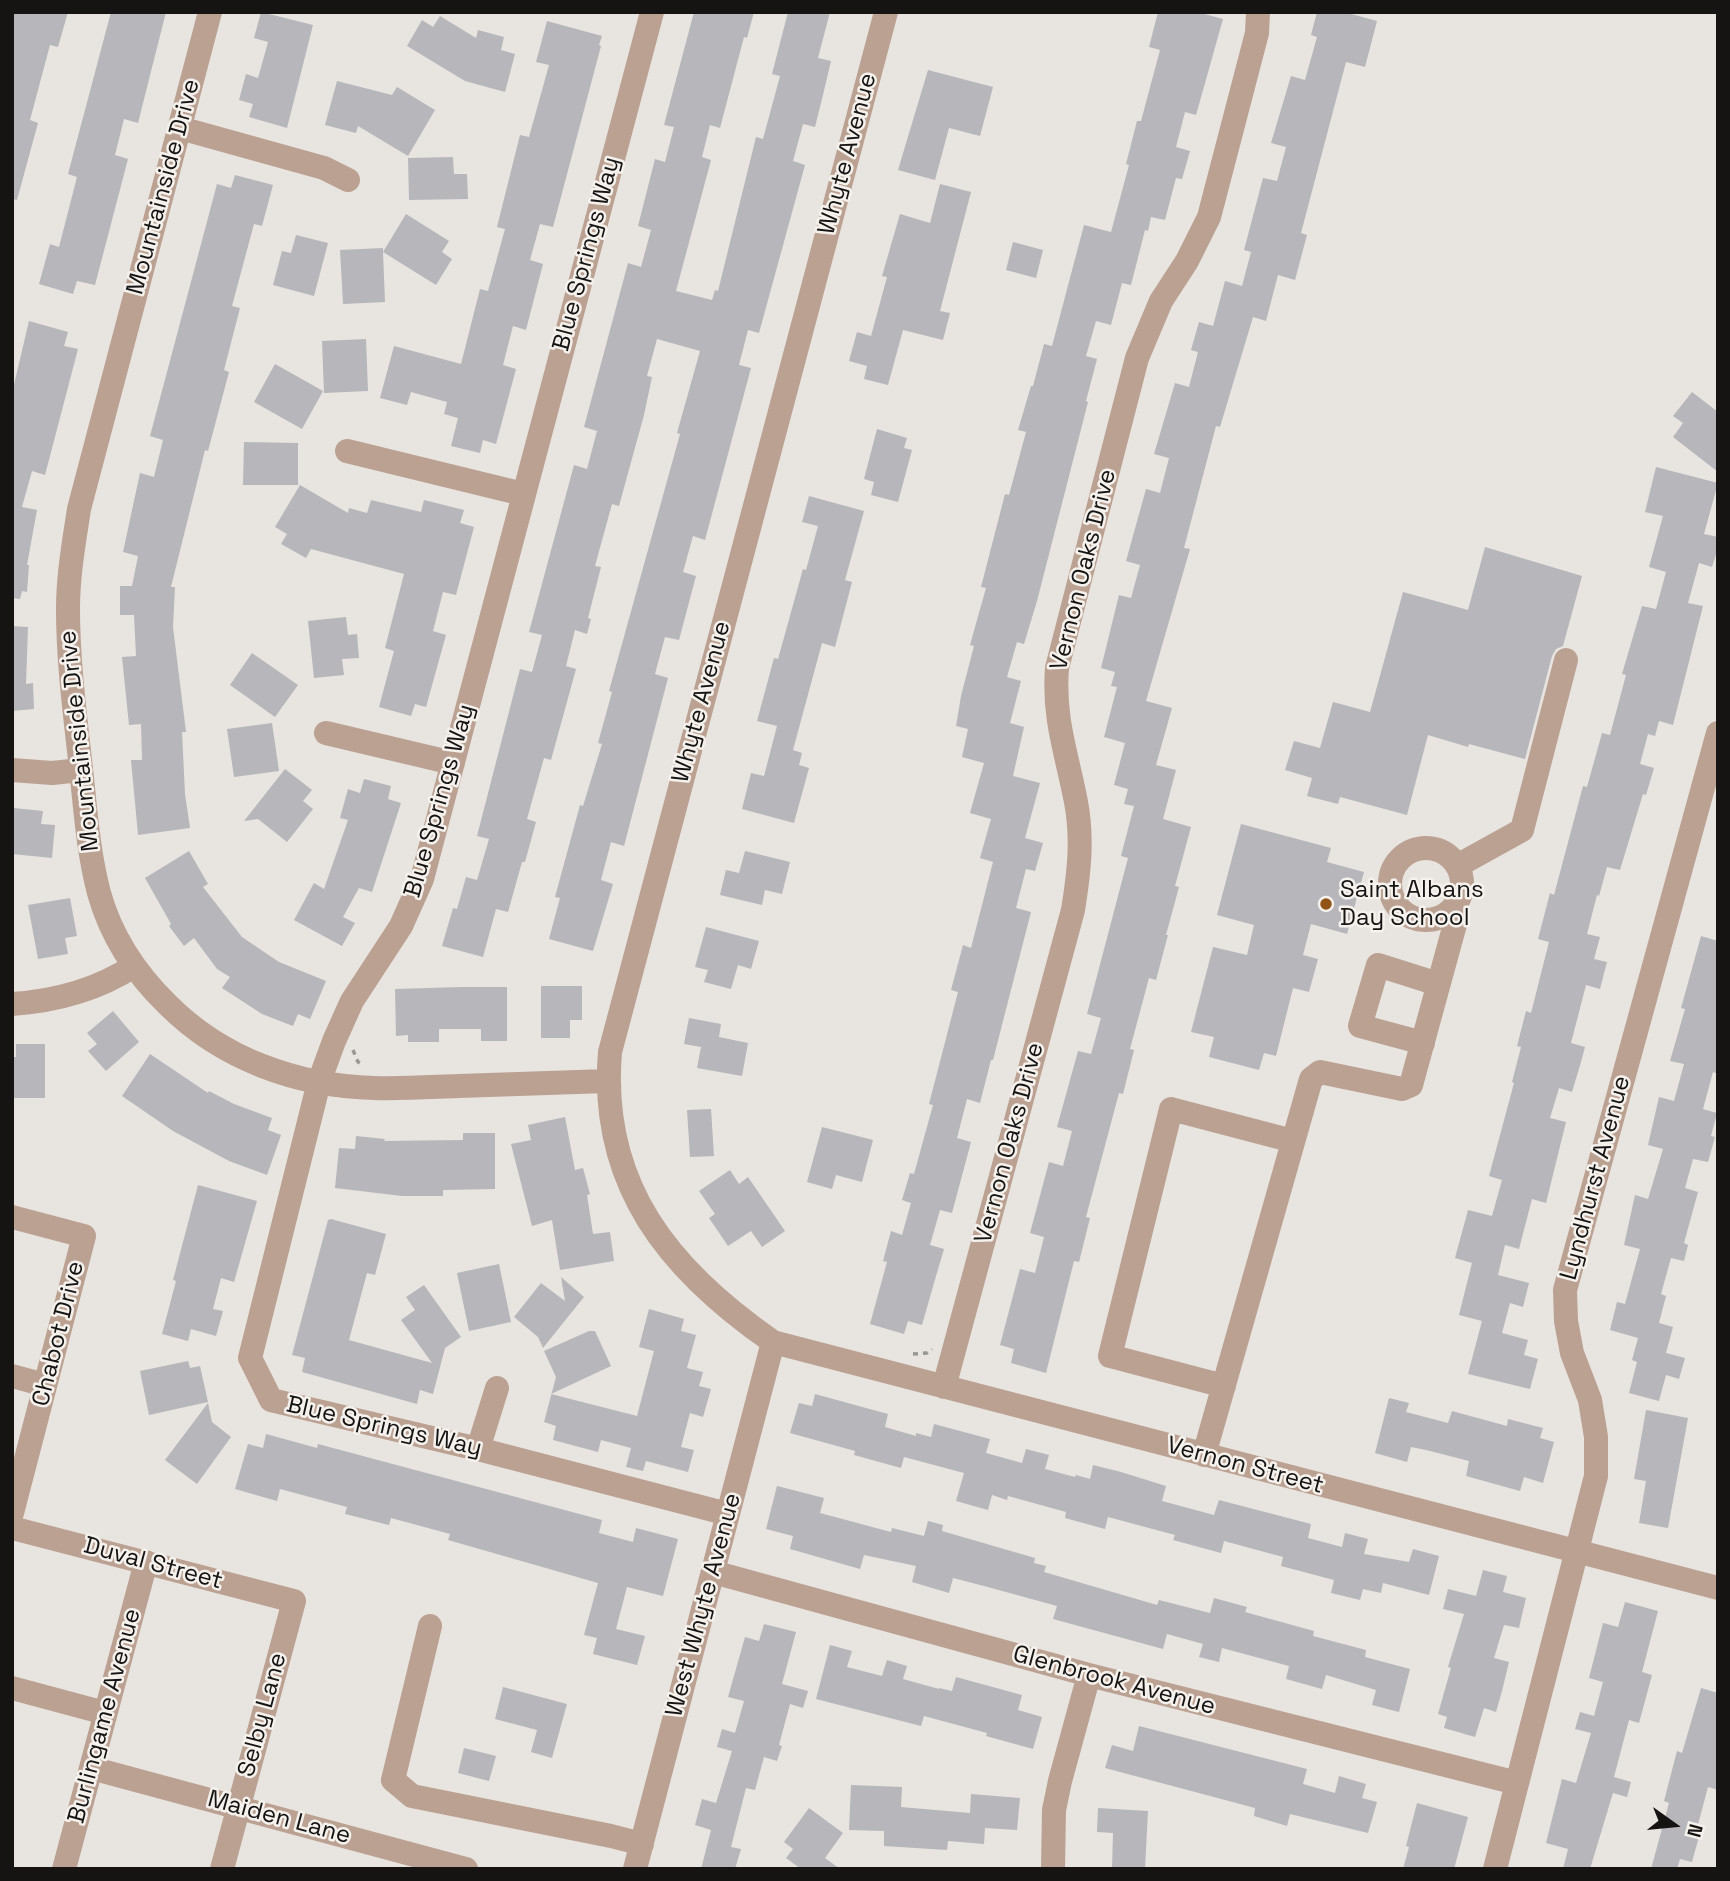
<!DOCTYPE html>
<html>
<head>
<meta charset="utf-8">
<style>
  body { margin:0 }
  #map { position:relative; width:1730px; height:1881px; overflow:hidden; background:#e8e4e0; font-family:"Space Grotesk",sans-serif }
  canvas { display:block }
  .frame { position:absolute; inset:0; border:14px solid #151413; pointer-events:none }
  .north { position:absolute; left:1639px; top:1790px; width:70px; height:70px; -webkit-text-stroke:5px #f5f1ed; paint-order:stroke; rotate:105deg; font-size:19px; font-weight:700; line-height:28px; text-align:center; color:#151413 }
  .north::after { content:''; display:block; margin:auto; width:24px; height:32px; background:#151413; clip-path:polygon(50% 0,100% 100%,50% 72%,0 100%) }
</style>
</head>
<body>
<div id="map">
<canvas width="1730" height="1881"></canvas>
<div class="frame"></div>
<div class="north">N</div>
</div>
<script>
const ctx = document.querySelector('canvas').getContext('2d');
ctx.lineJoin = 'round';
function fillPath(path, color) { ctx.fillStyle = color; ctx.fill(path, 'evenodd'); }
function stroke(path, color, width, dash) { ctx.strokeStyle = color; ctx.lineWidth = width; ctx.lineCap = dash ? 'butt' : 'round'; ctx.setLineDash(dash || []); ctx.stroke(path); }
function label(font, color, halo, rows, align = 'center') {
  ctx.font = font + ' "Space Grotesk",sans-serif'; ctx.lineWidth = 5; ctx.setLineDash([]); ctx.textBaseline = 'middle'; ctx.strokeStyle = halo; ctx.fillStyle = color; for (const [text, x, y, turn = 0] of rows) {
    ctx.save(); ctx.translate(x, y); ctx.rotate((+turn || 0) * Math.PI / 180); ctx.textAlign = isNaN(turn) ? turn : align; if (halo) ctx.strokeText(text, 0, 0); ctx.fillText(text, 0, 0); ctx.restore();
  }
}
fillPath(new Path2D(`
  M12,12h56l-10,35 -8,-2 -20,75 8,3 -21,77 -5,-1z
  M111,12h55l-28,111 -14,-4 -9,36 13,4 -33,126 -18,-4 -4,13 -34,-10 11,-40 9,3 18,-70 -9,-3z
  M261,12l52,13 -26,103 -38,-11 4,-13 -14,-4 7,-26 12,4 10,-36 -14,-4z
  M694,12h60l-7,26 -3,-1 -24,91 -10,-3 -8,32 9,3 -35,131 36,9 3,-10 3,1 38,-154 7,2 17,-63 -8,-2 16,-62h42l-12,46 13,3 -9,38 -7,28 -12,-3 -10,37 12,4 -46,168 -11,-3 -9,35 12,3 -46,172 -12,-4 -10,36 13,4 -17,64 -14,-3 -10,37 13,4 -44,168 -13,-4 -10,38 12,4 -20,67 -44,-12 11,-41 -5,-1 25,-92 3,1 19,-62 -4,-1 14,-51 -3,-1 71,-257 -3,-1 23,-82 -43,-12 -10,37 5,1 -8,38 -25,91 -7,-2 -17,62 6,1 -13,51 3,1 -4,15 -12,-4 -9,36 10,3 -25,91 -7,-2 -17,61 9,3 -11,40h-3l-14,50 -12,-3 -13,48 -41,-11 11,-38 4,1 9,-32 11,3 12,-41 -12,-3 43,-167 12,3 10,-37 -13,-3 45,-167 13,4 10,-38 -13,-4 44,-164 13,4 10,-37 -13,-4 17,-67 10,3 9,-35 -10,-2z
  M1158,12h39l26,7 -27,96 -11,-3 -9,35 14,4 -8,28 -6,-1 -11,42 -14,-3 -3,14 -3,-1 -14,55 -9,-2 -11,42 -15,-4 -10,35 11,3 -11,42 2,1 -51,199 -13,43 -7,-2 -10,35 14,4 -11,42 14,4 -11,49 27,7 -15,55 18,5 -8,28 -9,-2 -10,39 15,4 -38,148h-2l-11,43 -13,-4 -10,39 14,4 -19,71 -12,-3 -10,35 14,4 -8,27 -14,49 -14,-4 -4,13 -34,-10 17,-62 -4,-1 8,-30 11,4 9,-32 -9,-3 8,-27 4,1 19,-69 -4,-1 29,-112 -7,-2 12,-45 8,3 22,-86 -13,-4 11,-39 -21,-6 14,-50 -22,-6 6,-28 -12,-3 5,-30 13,-50 -4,-1 16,-57 -5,-1 24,-93 4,1 17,-63 -8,-2 13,-44h2l11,-42 8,2 32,-121 27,7 18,-67 -3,-1 11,-43h4l19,-71 -11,-3z
  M1317,12h27l33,9 -12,46 -19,-5 -45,171 6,2 -12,45 -17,-5 -12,46 -13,-4 -33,110 -4,-1 -32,122 6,1 -44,152 26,7 -16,57 20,5 -13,49 28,8 -16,59 4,1 -13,48h2l-12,45 -7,-2 -19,71 4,1 -11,44 -4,-1 -33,124 4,1 -11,44 -5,-1 -28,112 -35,-10 3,-14 -14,-4 20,-76 15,4 9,-36 -14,-4 19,-71 14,4 9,-35 -15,-4 21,-76 13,3 10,-36 -14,-4 41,-156 -7,-2 13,-50 -10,-2 4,-15 -14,-4 11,-42 -21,-6 13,-50 -6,-1 4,-14 -14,-4 18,-73 12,3 9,-33 -14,-4 20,-72 14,4 9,-35 -15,-4 21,-71 14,4 9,-35 -7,-2 8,-28 14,4 12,-45 17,5 9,-34 -7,-2 19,-72 14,3 9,-34 -15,-4 20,-67 14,4 12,-43 -6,-2z
  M440,16l36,22 2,-8 26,7 -3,13 14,4 -10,38 -40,-11 -58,-35 15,-26 11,7z
  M547,21l55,15 -3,9 2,1 -48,181 -13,-3 -10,36 13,4 -17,66 -13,-4 -10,39 13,4 -20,75 -13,-4 -3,13 -29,-7 7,-28 -14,-4 3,-12 -36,-10 -4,13 -27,-7 14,-52 67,18 19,-75 8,2 17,-62 -8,-2 23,-92 9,2 20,-72 -13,-3z
  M928,70l65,17 -13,49 -31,-8 -14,52 -37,-10z
  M337,81l55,14 5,-8 38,23 -27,46 -50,-30 -2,7 -31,-8z
  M453,157l1,17h13l1,25 -59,1 -1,-42z
  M235,175l38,10 -11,41 -8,-2 -22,82 8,2 -16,62 5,2 -21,79 -3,-1 -34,137h4l-2,40 13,105h-4l3,62 5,34 -52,7 -7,-75h11l-1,-36 -12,1 -7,-68 14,-1 -2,-41h-14v-29h12l6,-30 -15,-4 17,-79 14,4 9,-37 -13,-4 67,-252 14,4z
  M940,184l31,8 -31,119 10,2 -7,27 -40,-10 -15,55 -24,-6 3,-13 -18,-5 8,-29 14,4 16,-59 -5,-1 18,-62 30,9z
  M406,214l43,27 -7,11 10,7 -16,26 -53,-33 2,50 -42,2 -3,-54 43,-2v4z
  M296,235l32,8 -14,53 -41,-11 9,-34 9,2z
  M1013,242l30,8 -7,28 -30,-8z
  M29,321l39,11 -4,14 14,3 -33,126 -13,-4 -10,36 15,3 -10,55h2l-2,27 -5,-1 -2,8 -8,-1v-205z
  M366,339l2,52 -44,2 -2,-52z
  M275,364l48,27 -21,38 -48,-27z
  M1692,392l26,20v60l-45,-35 10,-14 -10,-7z
  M877,429l30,9 -3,10 8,2 -14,52 -27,-7 3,-13 -10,-3z
  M244,442l54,1v42h-55z
  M1656,467l62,16 -14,51 14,3v11l-6,19 -13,-4 -11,40 15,3 -30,119 -14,-4 -4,15 -7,-2 -8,30 14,4 -8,27 -3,-1 -23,76 -13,-3 -8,29 -2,-1 -10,39 13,3 -6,22 13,3 -7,27 -14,-4 -15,58 14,4 -4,15 -9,30 -13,-4 -9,30 16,4 -20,81 -14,-4 -13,50 -14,-4 -7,30 31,8 -6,24 -13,-4 -8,30 26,7 -4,15 14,4 -8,30 -62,-15 14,-53 -23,-6 13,-52 -17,-5 13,-48 24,6 10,-36 -13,-4 25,-93 -2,-1 9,-35 -4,-1 9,-35 5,2 18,-71 -11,-3 12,-46 4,2 29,-109 4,1 15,-54 8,2 16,-60 -4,-1 20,-68 14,3 10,-37 -17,-5 14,-51 -18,-4z
  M300,485l48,28 1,-5 18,5 4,-13 50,12 3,-12 40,10 -4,13 14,4 -18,68 -13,-3 -10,39 13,4 -20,72 -11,-3 -4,12 -32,-9 15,-56 -9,-3 19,-74 -93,-25 -5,9 -25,-14 6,-10 -12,-7z
  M809,496l55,15 -19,69 7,2 -17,65 -13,-4 -29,107 9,3 -3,12 10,3 -15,55 -52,-14 9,-36 13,3 13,-50 -20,-5 17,-63 4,1 25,-90 3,1 12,-44 -16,-4z
  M1485,547l97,29 -19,70 -7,3 -4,7 -27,103 -56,-15 -1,3 -40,-12 -21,80 -67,-18 -2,7 -31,-8 5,-18 -27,-8 9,-29 26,7 13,-46 37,10 33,-120 65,18z
  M346,617l2,18 9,-1 2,24 -17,1 2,16 -30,3 -6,-57z
  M12,626l16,1 -2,57 7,-1 1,26 -22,2z
  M252,653l46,32 -23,32 -45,-32z
  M272,723l7,48 -45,6 -7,-48z
  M285,769l27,21 -9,11 10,8 -26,33 -29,-23 -14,2z
  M364,779l27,7 -3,13 13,4 -29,89 -13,-4 -16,29 12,6 -13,23 -48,-26 20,-37 10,6 24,-69 -8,-2 8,-29 12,4z
  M14,808l29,3 -2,13 14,1 -3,33 -40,-4z
  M1241,824l90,24 -4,14 37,10 -17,62 -36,-10 -8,31 15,4 -9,33 -16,-4 -17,68 -12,-3 -5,17 -50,-13 5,-20 -23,-5 22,-85 34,8 7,-30 -37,-10z
  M189,851l19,33 -5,3 39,50 37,25 47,19 -16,38 -12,-5 -5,12 -31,-12 -40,-26 8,-11 -13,-8 -23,-31 -10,8 -15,-20 2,-2 -26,-46z
  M745,851l45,11 -8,32 -17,-4 -3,15 -42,-10 6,-25 13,3z
  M70,898l7,38 -12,2 3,16 -30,5 -10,-54z
  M706,927l53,14 -8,28 -13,-4 -7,24 -27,-7 4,-12 -13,-3z
  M1701,936l17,5v133l-5,-2 -10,37 14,4 -6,23 4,1 -7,25 -15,-3 -8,29 13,4 -14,51 4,2 -4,16 -13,-3 -10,36 5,2 -7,27 14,4 -7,26 19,5 -6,21 -13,-4 -7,26 -30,-8 8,-31 -5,-2 6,-22 -28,-8 7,-28 8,2 15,-55 -16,-4 11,-50 13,4 15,-50 -15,-4 11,-48 15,4 10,-37 -14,-3 15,-52 -4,-1z
  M541,986h41v34h-12v18h-29z
  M461,987h46v54h-26v-12h-42v13h-31v-7l-12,1 -1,-47z
  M113,1011l26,31 -33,29 -18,-20 9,-7 -10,-11z
  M689,1018l32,6 -2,13 29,6 -6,33 -45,-8 4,-21 -17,-3z
  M16,1044h29v54h-33v-41h4z
  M150,1054l58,39 1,-2 25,13 38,14 -4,12 13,5 -14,40 -38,-14 -56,-30 -51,-35z
  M711,1109l3,47 -24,1 -3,-47z
  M565,1117l10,53 8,-2 7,26 -3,1 6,39 17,-2 4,29 -54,9 -8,-50 -20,6 -21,-82 20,-4 -3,-15z
  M822,1127l51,13 -11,42 -26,-7 -4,14 -25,-7z
  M463,1133h32v56l-52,1v6h-41l-67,-8 4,-40 16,1 1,-13 29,3 -1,2 79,-1z
  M730,1170l9,14 9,-7 37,54 -23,16 -11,-16 -23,15 -19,-28 6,-4 -16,-23z
  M198,1185l59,16 -23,81 -13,-4 -8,31 10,2 -7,25 -25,-7 -3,12 -26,-7 14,-53 -3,-1z
  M331,1219l55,15 -11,41 -8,-2 -18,67 83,23 -31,-43 14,-10 -9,-13 18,-12 37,52 -16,11 -12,46 -13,-4 -3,14 -115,-32 3,-14 -13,-3 36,-135z
  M499,1264l12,58 -42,9 -12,-58z
  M561,1277l23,20 -41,51 -5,-11 -24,-20 27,-34 24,18z
  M649,1309l35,10 -3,12 15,4 -9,33 16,4 -4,14 12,3 -8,28 -13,-4 -9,34 13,3 -6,22 -42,-11 -3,10 -17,-4 5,-19 -30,-8 -3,12 -45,-12 3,-14 -12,-4 12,-45 -12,-26 45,-20h6l16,35 -60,28 86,22 17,-65 -15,-4z
  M188,1361l2,7 10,-2 8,36 -59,13 -9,-44z
  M815,1394l73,20 -3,13 31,9v-3l15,4 3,-13 56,15 -4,14 36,10 4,-14 23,6 -4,14 30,8 1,-2 14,4 3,-14 28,7 45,14 -4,15 52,14 5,-15 92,24 -3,14 34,9 3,-14 23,6 -4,15 45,8 4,-13 26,7 -10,39 -46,-12 -2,10 -18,-4 -3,11 -29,-7 3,-13 -53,-14 2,-9 -59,-16 -3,12 -48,-13 2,-5 -67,-18 -3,12 -40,-11 1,-6 -58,-16 -1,4 -15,-5 -4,15 -32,-9 8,-28 -60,-16 -3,11 -47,-13 1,-4 -65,-18 9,-30 13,3z
  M1389,1398l20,5 -3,9 42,11 4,-12 55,15 1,-7 35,9 -3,10 14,4 -11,41 -19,-6 -4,14 -54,-15 3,-15 -43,-11 -15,-3 -4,15 -32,-9z
  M208,1403l4,19 19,15 -34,47 -32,-24z
  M1646,1410l42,8 -20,110 -29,-5 7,-42 -12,-2z
  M266,1434l51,14 1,-4 284,76 -3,13 34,9 3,-14 42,11 -15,57 -36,-9 -11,42 29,7 -8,29 -44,-11 4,-16 -13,-3 14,-52 -150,-43 2,-6 -59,-16 -2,7 -44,-11 2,-7 -67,-18 -3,12 -42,-12 13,-45 15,4z
  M777,1486l47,12 -4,15 71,19 1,-4 32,8 4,-15 15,4 -1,6 93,27 -1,5 12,3 -2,6 113,33 2,-5 51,13 4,-15 33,9 -2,5 69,19 -1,5 53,14 -1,7 45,12 -11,43 -27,-7 4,-15 -50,-15 -4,14 -36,-10 3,-13 -67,-18 -3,14 -20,-5 4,-13 -36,-10 -4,15 -110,-30 4,-13 -73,-20 -31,-8 -4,15 -37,-11 4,-16 -52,-11 -4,14 -70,-20 3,-13 -27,-7z
  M1483,1570l24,6 -4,16 23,6 -7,30 -15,-3 -10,33 15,4 -7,29 -6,21 -12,-4 -9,29 -31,-9 3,-11 -9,-3 13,-46 -3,-1 16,-53 -21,-5 5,-20 28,7z
  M1625,1602l33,9 -16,61 10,3 -13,48 -10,-3 -15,57 17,5 -4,15 -14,-4 -23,76h-27l5,-20 -22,-6 16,-64 14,4 15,-50 -16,-4 5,-17 14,4 9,-34 -14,-4 14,-55 15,4z
  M764,1624l32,8 -14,52 26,7 -5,17 -13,-4 -11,41 3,1 -5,15 -13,-4 -9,33 -9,-2 -15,59 10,2 -6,20h-34l10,-39 -16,-5 7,-26 14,4 16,-52 -15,-4 5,-18 13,4 9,-32 -16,-4 17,-60 14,4z
  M830,1645l22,6 -5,16 35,9 5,-16 20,6 -4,13 36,10v-1l13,3 4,-14 66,18 -4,15 24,7 -9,32 -47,-13 1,-3 -63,-17 -3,10 -105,-27z
  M503,1687l64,17 -15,54 -21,-6 6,-22 -42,-11z
  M1701,1688l17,5v97l-10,-3 -12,45 4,1 -8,29 -12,-3 -3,10h-26l18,-66 -5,-2 13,-50 5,2z
  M1139,1726l168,43 -4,15 32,9 4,-17 27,8 -4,14 15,4 -9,31 -78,-19 -3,12 -33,-10 1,-8 -150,-40 7,-23 21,6z
  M464,1748l32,8 -7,25 -31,-8z
  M851,1785l51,2 -1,20 69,6 1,-19 49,4 -3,32 -32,-2 -1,16 -36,-3 -1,9 -63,-4v-15l-35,-1z
  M1417,1803l51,14 -14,52h-51l6,-22 -3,-1z
  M809,1808l34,25 -18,25 15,11h-39l-15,-11 7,-9 -9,-7z
  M1098,1808l50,3 -3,58h-33l1,-36 -16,-1z`), '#b7b6bb');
stroke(new Path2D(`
  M353,1050l5,12 4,2
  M913,1354l14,-1 5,-4`), '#999794', 3.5, [5, 5]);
stroke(new Path2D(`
  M210,12l-131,497c-5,33 -11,66 -11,100 0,56 8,113 14,169 4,39 7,77 17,115 12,43 37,81 69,112 54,54 129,81 206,83 28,1 57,-1 85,-2 49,-2 99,-3 148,-5
  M652,12l-230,867 -21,47 -49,75 -18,40 -15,41 -69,276 21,42 207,49 250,65
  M886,12l-276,1040c-11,133 59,218 163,290l945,246
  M180,128l144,40 24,12
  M347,451l176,43
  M326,733l127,30
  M12,770l40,3 29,-3
  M1390 884a36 36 0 1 1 72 0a36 36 0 1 1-72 0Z
  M1457,866l65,-36 44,-170
  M12,1004c44,-3 85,-14 122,-38
  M1423,1043l-63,-17 18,-61 60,19
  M12,1217l72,19 -72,277
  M12,1376l33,9
  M1224,1386l-114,-30 61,-247 122,32
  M944,1387l129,-477c6,-37 10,-71 3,-108 -9,-48 -23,-83 -19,-134l80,-310 24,-57 26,-40 22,-44 48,-184 1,-21
  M478,1449l19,-61
  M1204,1455l107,-376 9,-7 82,17 9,-4 46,-168 -2,-11
  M12,1528l282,73 -72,268
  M713,1572l376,103 428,108
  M430,1626l-37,154 19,16 199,40 31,8
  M12,1688l93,25
  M91,1768l375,101
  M64,1869l82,-307
  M635,1869l138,-527
  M1053,1869l1,-59 6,-29 29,-106
  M1495,1869l101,-393v-39l-6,-37 -18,-47 -6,-32 -1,-31 153,-557`), '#bba192', 24);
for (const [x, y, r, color] of [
  [1326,904,7,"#915417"]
]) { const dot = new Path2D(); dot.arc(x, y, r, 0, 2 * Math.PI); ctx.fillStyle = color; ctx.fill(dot); stroke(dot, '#f5f1ed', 2.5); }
label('24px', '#151413', '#f5f1ed', [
  ["Whyte Avenue",848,154,-75],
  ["Mountainside Drive",164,187,-75],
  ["Blue Springs Way",587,254,-75],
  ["Vernon Oaks Drive",1084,570,-76],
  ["Whyte Avenue",702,702,-75],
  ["Mountainside Drive",80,741,-96],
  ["Blue Springs Way",440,801,-74],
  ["Vernon Oaks Drive",1010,1143,-75],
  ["Lyndhurst Avenue",1596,1178,-75],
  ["Chabot Drive",59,1334,-76],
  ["Blue Springs Way",384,1427,13],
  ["Vernon Street",1245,1466,15],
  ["Duval Street",153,1564,15],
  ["West Whyte Avenue",704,1605,-75],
  ["Glenbrook Avenue",1114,1681,15],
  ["Selby Lane",263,1715,-75],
  ["Burlingame Avenue",105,1716,-75],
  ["Maiden Lane",279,1818,15]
]);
label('24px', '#151413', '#f5f1ed', [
  ["Saint Albans",1340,890],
  ["Day School",1340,918]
], 'left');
</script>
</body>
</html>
